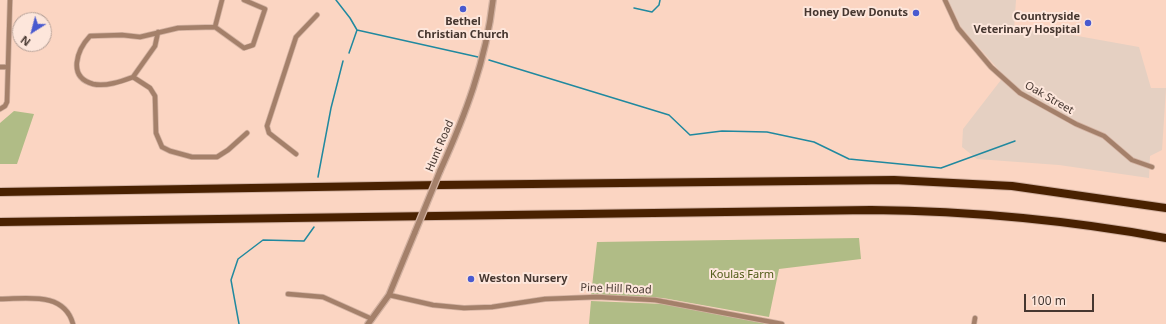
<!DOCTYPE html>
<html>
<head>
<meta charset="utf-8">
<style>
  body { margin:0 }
  #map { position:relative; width:1166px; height:324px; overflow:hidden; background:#fbd5c2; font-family:"Noto Sans",sans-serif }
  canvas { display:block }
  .north { position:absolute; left:12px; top:12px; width:40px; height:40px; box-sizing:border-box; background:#fde6db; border:1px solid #b4a097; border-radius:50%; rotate:216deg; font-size:11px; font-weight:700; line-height:16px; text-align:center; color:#463730 }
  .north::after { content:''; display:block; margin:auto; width:14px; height:18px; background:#495acf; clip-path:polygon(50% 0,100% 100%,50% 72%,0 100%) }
  .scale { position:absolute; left:1024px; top:294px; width:70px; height:18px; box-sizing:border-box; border:2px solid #463730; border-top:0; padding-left:5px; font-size:12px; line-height:14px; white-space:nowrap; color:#463730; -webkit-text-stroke:3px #fde6db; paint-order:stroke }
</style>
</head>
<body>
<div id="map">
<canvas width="1166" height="324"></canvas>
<div class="north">N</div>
<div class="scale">100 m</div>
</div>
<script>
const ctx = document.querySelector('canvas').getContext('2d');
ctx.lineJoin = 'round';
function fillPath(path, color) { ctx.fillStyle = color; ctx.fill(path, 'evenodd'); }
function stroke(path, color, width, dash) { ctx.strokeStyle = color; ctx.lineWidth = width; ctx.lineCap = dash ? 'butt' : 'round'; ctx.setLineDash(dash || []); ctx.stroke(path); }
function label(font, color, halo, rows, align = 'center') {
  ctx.font = font + ' "Noto Sans",sans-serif'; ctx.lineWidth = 4; ctx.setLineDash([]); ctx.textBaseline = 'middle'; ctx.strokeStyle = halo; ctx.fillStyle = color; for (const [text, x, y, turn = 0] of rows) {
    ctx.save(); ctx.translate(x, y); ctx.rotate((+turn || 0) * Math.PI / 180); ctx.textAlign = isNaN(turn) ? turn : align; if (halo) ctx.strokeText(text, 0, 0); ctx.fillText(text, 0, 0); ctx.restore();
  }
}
fillPath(new Path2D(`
  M948,0h68l-2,30 47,3 78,14 12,41h15l-4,62 -12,6 -1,22 -90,-13 -82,-6 -15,-12 1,-18 41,-53 -43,-49z`), '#e5d0c2');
fillPath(new Path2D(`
  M14,111l20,3 -17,50h-17v-41z
  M859,238l2,21 -82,10 -10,48 -106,-19 -72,-3 6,-53z
  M591,301l73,3 104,20h-179z`), '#b0bc86');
stroke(new Path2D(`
  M336,0l14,18 7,12 -8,23
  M634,8l18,4 7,-7 1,-5
  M357,30l121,27
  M489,60l180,55 21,20 32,-4 45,1 47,10 35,17 92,9 74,-27
  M318,177l13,-69 12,-47
  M239,324l-8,-44 7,-21 25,-19 41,1 10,-14`), '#20899f', 1.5);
const minor = new Path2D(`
  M222,0l-7,27 29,21 9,-3 12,-36 -21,-9
  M945,0l13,28 33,39 29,26 56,31 28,12 28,24 20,7
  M215,27l-37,1 -38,9 -18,-2 -32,1c-13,14 -23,41 3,48 13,3 29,-3 40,-7l17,11 5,8 1,37 6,14 8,4 22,6h25l11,-7 19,-17
  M0,67h8
  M133,77l22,-31 3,-14
  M0,109l5,-3 2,-4 3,-102
  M296,154l-27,-21 -2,-7 29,-89 21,-22
  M288,294l35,3 49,22
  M389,295l44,10 31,3 28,-1 53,-8 52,-2 58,3 127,24
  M0,299c26,0 64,-8 73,25
  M974,324l1,-6`);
const tertiary = new Path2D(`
  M440,171c25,-55 46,-110 53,-171
  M368,324l21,-29 26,-63`);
const motorway = new Path2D(`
  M0,192l441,-7 453,-5 118,6 154,22
  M0,222l871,-12c99,1 197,10 295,28`);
stroke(minor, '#d3b2a2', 6);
stroke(tertiary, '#d3b2a2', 8);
stroke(motorway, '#d3b2a2', 10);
stroke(minor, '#a4806a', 4.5);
stroke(tertiary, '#a4806a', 5.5);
stroke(motorway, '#492101', 8);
const tertiaryBridge = new Path2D(`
  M415,232l25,-61`);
stroke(tertiaryBridge, '#d3b2a2', 8, []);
stroke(tertiaryBridge, '#a4806a', 5.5);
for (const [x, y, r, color] of [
  [463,9,4,"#495acf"],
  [916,13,4,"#495acf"],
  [1088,23,4,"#495acf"],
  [471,279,4,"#495acf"]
]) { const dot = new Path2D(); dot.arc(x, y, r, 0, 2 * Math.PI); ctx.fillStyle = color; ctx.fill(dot); stroke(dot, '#fde6db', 1.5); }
label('bold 11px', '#463730', '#fde6db', [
  ["Honey Dew Donuts",908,13],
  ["Countryside",1080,17],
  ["Veterinary Hospital",1080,30],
  ["Bethel",463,22,"center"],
  ["Christian Church",463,35,"center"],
  ["Weston Nursery",479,279,"left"]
], 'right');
label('11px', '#463730', '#fde6db', [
  ["Oak Street",1049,98,30],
  ["Hunt Road",440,146,-67],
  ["Pine Hill Road",616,289,2]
]);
label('11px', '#4d5914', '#fde6db', [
  ["Koulas Farm",742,275]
]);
</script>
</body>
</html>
